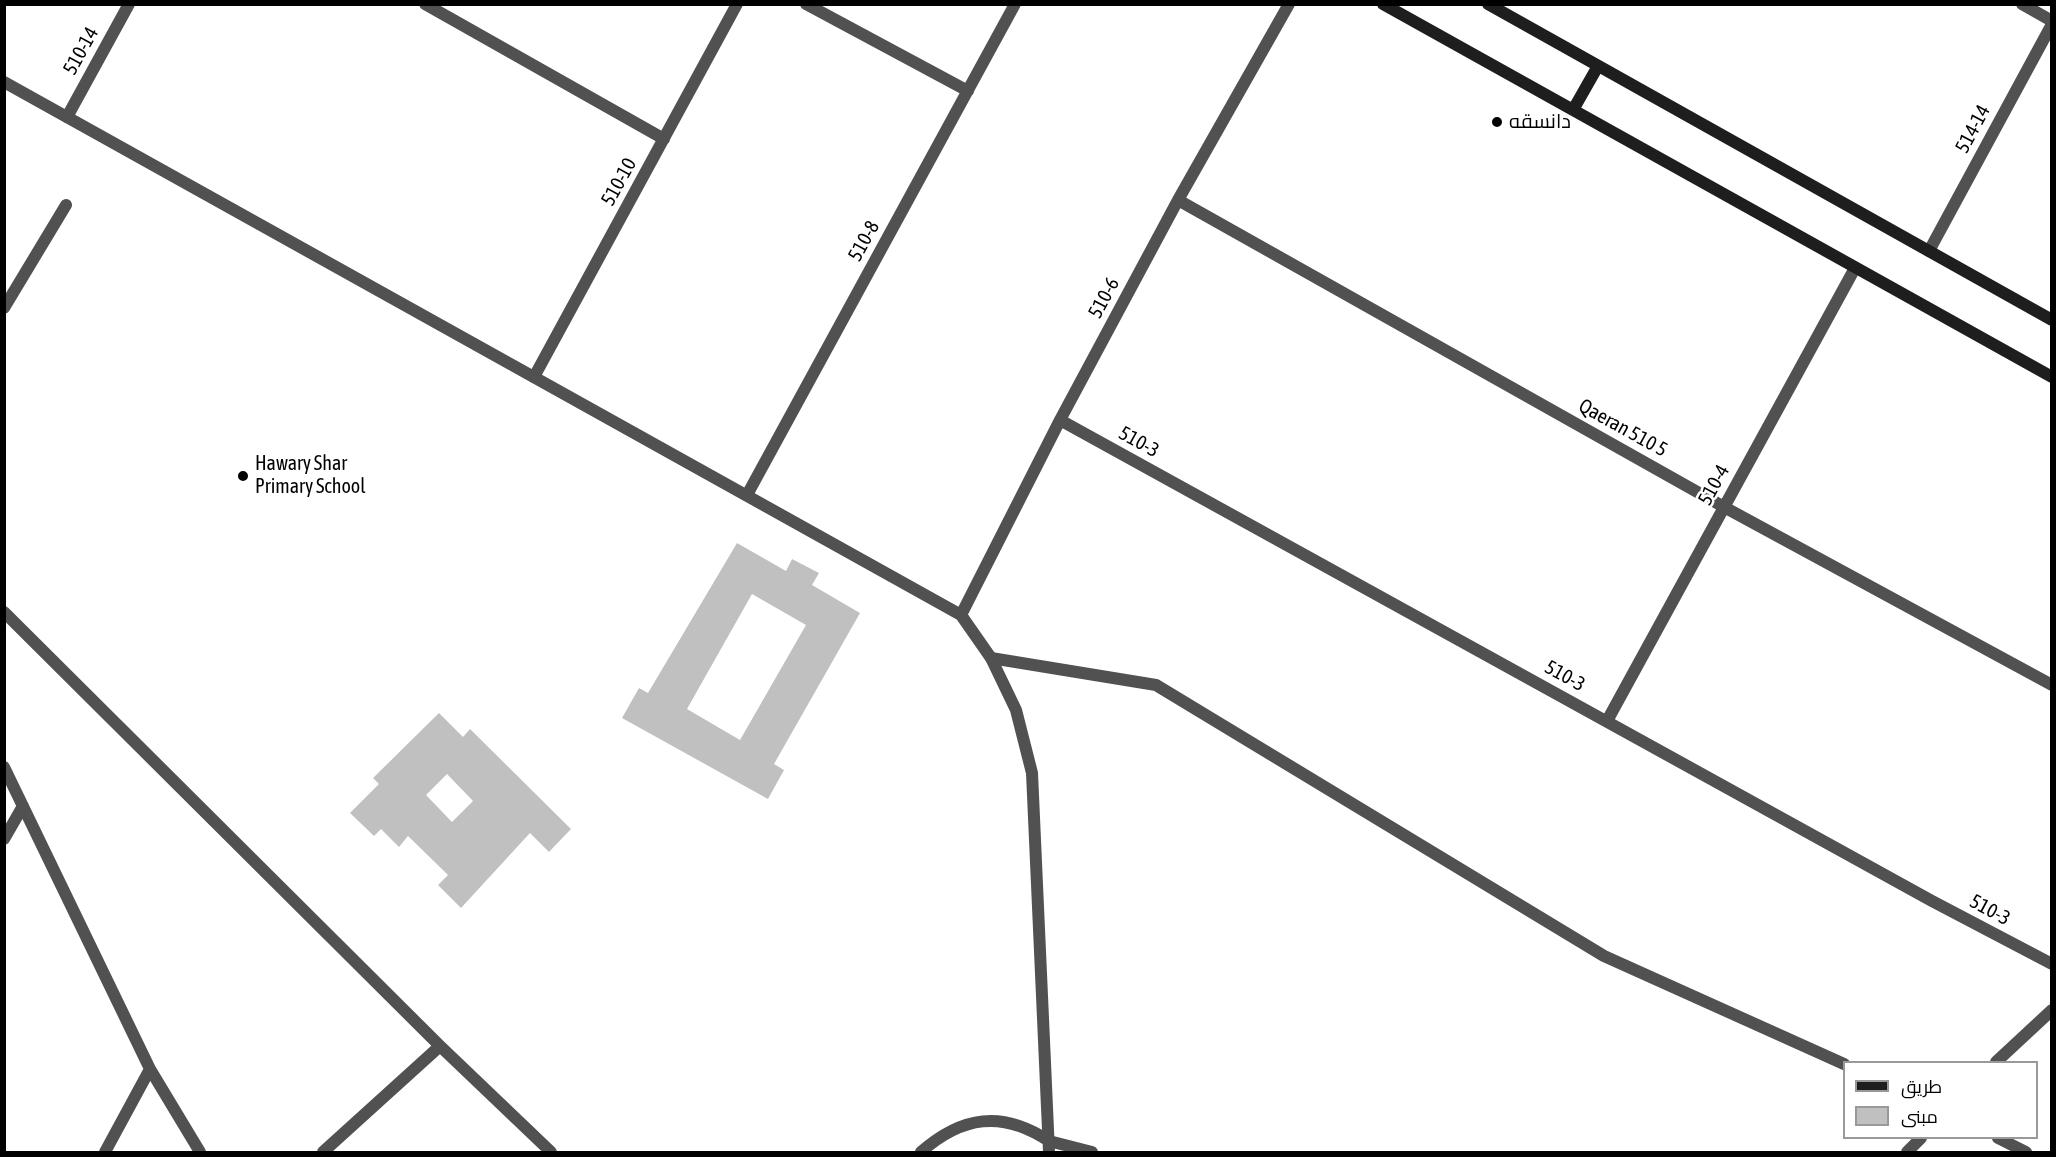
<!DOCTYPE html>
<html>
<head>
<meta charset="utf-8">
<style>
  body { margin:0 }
  #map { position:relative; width:2056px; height:1157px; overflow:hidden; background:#fff; font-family:"Asap Condensed",Cairo,sans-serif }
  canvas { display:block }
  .frame { position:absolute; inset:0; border:6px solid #000; pointer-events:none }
  .legend { position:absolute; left:1843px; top:1061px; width:195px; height:78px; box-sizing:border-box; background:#fff; border:2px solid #999; margin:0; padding:8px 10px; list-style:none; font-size:18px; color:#000 }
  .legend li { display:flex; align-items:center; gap:12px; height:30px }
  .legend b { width:30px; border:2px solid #999 }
</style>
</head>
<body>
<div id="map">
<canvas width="2056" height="1157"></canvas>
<div class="frame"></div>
<ul class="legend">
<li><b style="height:8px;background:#1e1e1e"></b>طريق</li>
<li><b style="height:16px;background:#c0c0c0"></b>مبنى</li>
</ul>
</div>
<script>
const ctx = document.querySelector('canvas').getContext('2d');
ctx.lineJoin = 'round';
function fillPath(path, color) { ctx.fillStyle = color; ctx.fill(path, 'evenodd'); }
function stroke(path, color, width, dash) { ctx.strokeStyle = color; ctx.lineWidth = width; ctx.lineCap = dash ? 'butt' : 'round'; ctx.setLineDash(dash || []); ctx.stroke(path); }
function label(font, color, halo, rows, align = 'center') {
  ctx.font = font + ' "Asap Condensed",Cairo,sans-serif'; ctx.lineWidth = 5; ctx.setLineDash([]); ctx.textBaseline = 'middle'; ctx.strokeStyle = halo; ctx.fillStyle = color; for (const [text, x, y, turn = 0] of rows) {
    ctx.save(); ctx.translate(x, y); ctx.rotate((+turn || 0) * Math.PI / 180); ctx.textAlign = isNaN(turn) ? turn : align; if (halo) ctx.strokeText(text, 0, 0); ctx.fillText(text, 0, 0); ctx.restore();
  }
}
fillPath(new Path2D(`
  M737,543l49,28 6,-12 27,14 -7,12 48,28 -86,151 10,6 -16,29 -146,-81 17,-30 9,5zM752,594l54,31 -66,115 -53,-31z
  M439,713l24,24 7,-8 101,100 -22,23 -19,-19 -69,75 -23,-23 10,-10 -40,-39 -9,11 -18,-18 -7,7 -24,-23 29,-29 -6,-6zM447,774l26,27 -21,21 -26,-27z`), '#c0c0c0');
stroke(new Path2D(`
  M4,308l62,-103`), '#515151', 12);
stroke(new Path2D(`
  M425,4l239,135
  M806,4l162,87
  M2022,4l30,17
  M67,117l62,-113
  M1178,200l546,307 328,178
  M1929,251l123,-227
  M534,377l203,-373
  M1060,420l872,481 120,63
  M747,495l268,-491
  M4,612l436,434 111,106
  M961,615l99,-195 118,-220 111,-196
  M991,658l165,27 448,271 240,108
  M1607,721l248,-453
  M4,767l146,302 50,83
  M4,839l19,-33
  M1996,1062l56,-52
  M1998,1138l28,14
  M1049,1141l43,11
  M105,1152l45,-83
  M323,1152l117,-106
  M1907,1152l14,-14`), '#515151', 12);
stroke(new Path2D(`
  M4,82l957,533 30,43 25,52 16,63 17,379
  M921,1152c41,-36 81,-42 128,-11`), '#515151', 12);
stroke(new Path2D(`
  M1383,4l669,373
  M1488,4l564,316
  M1573,110l25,-44`), '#1e1e1e', 12);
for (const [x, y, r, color] of [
  [1497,122,6,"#000"],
  [243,476,6,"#000"]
]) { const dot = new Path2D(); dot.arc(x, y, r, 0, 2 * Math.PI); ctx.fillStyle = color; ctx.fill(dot); stroke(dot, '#fff', 2); }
label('20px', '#000', '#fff', [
  ["510-14",81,51,-61],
  ["514-14",1973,129,-62],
  ["510-10",619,182,-61],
  ["510-8",864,241,-61],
  ["510-6",1104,298,-62],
  ["Qaeran 510 5",1623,428,29],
  ["510-3",1139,442,29],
  ["510-4",1714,485,-61],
  ["510-3",1565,676,29],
  ["510-3",1990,910,28]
]);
label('20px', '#000', '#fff', [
  ["دانسقه",1509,122],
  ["Hawary Shar",255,464],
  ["Primary School",255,487]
], 'left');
</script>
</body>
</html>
